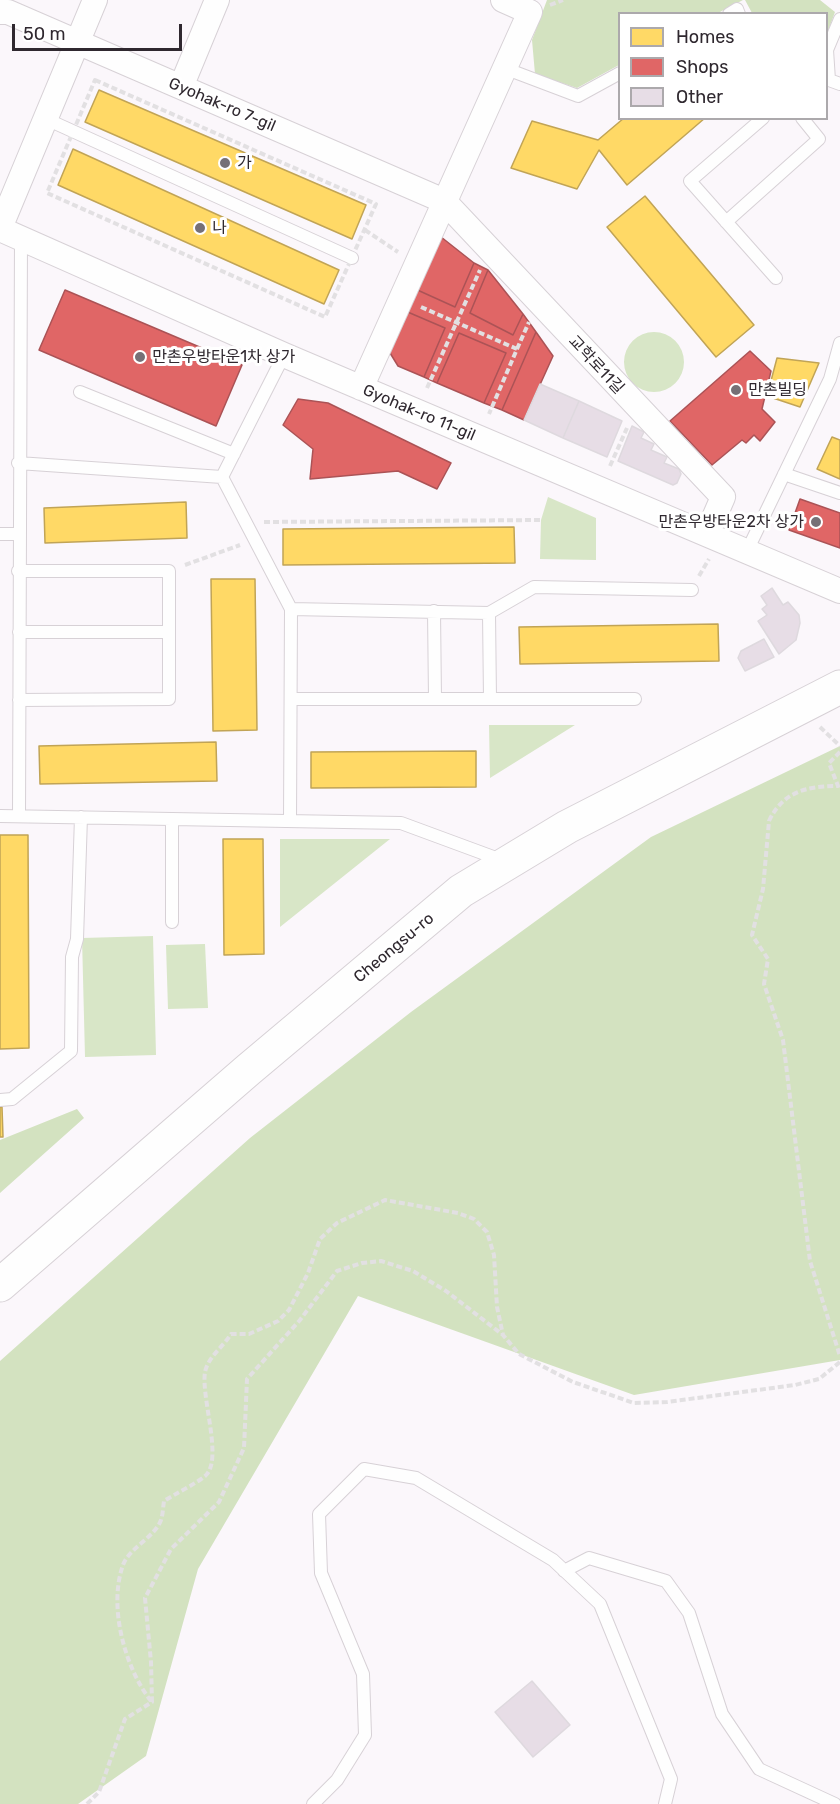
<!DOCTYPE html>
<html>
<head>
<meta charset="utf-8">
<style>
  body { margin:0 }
  #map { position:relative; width:840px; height:1804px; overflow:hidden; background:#fbf7fb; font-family:Rubik,sans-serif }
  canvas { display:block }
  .legend { position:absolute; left:618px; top:12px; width:210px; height:108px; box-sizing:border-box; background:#fff; border:2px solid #aca9ac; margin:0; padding:8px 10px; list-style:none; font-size:18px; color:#2f282f }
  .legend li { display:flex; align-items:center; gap:12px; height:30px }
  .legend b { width:30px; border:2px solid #aca9ac }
  .scale { position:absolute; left:12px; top:24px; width:170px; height:27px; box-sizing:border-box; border:3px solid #2f282f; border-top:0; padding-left:8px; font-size:18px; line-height:21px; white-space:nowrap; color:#2f282f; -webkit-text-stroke:4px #fff; paint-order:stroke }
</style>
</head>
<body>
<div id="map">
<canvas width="840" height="1804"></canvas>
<ul class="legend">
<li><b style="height:16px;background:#ffd966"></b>Homes</li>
<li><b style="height:16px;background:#e06666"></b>Shops</li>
<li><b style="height:16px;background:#e7dde6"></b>Other</li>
</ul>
<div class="scale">50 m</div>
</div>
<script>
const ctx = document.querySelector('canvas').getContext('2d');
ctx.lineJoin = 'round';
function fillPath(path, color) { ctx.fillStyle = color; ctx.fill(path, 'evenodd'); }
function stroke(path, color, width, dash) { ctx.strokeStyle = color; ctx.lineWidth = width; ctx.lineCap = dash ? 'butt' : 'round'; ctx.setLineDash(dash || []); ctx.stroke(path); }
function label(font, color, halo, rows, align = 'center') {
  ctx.font = font + ' Rubik,"Noto Sans KR",sans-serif'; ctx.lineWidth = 6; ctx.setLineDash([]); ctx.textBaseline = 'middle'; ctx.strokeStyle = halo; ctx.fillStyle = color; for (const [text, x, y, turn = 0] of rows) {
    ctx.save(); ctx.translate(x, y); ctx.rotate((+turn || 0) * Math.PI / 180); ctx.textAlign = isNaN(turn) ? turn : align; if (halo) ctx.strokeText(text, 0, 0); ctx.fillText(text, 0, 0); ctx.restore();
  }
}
fillPath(new Path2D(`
  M624 362a30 30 0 1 1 60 0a30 30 0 1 1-60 0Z
  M548,497l48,21v42l-56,-1 1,-39z
  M489,725h86l-85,53z
  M280,839h110l-110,88z
  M153,936l3,119 -71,2 -3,-119z
  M205,944l3,64 -40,1 -2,-64z`), '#d8e6c7');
fillPath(new Path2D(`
  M547,0h196l-25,13 -98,1 -1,51 -42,23 -42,-14 -3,-34z
  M745,0h75l15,12 -8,22 -1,-20 -74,-1z
  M840,746v614l-206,35 -276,-99 -160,273 -52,187 -68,48h-78v-443l250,-223 161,-126 240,-175z
  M77,1109l7,9 -84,75v-53z`), '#d3e2c0');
const homes = new Path2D(`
  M99,90l267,115 -14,34 -267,-117z
  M624,118h81l-78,67 -28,-35 -22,39 -66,-21 21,-47 66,19z
  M73,149l266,121 -15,34 -266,-119z
  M645,196l109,129 -38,32 -109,-130z
  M777,358l42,5 -19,44 -33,-11z
  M832,437l8,3v39l-23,-10z
  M186,502l1,36 -142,5 -1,-35z
  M514,527l1,36 -232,2v-36z
  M211,579h44l2,151 -44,1z
  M718,624l1,37 -199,3 -1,-37z
  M216,742l1,39 -177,3 -1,-38z
  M476,751v36l-165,1v-36z
  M0,835h28l1,213 -29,1z
  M223,839h40l1,115 -40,1z
  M0,1107h2l1,30h-3z`);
fillPath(homes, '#ffd966');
stroke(homes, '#c1a456', 1.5);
const shops = new Path2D(`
  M436,233l38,30 -19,44 -42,-19z
  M474,263l14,7 -18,43 43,22 10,-21 13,18 -34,78 -18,-7 22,-50 -47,-20 -22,50 -13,-6 21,-49 -42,-18 10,-22 42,19z
  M488,270l35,44 -10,21 -43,-22z
  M65,290l177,75 -26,61 -177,-76z
  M403,310l42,18 -21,49 -26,-11 -11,-18z
  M536,332l17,24 -29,64 -22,-10z
  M459,333l47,20 -22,50 -47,-20z
  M750,351l21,20 -9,38 13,13 -15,19 -6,-6 -8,8 -4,-3 -30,25 -42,-44z
  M298,399l30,4 123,60 -14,26 -39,-18 -88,8 3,-30 -30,-24z
  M800,499l40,14v35l-51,-18z`);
fillPath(shops, '#e06666');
stroke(shops, '#ab5356', 1.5);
const building = new Path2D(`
  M540,384l39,17 -16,37 -39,-18z
  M579,401l43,20 -15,36 -44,-19z
  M632,426l12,6 -3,6 13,6 -3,6 16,7 -3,6 15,6 2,5 -4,9 -4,2 -55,-24z
  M772,588l11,17 5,-3 11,13 1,8 -4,17 -17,14 -21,-33 9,-6 -5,-6 5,-4 -6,-9z
  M764,639l10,18 -29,14 -7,-13 3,-7z
  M532,1681l38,44 -37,32 -38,-45z`);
fillPath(building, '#e7dde6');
stroke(building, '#ded9de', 1.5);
const lane = new Path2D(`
  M729,14l8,-5 2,5
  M840,19l-13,31 2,30 11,4
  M504,68l74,28 42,-23
  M763,118l-73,63 86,97
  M46,119l306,139
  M726,222l93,-83 -17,-21
  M284,355l-62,122 69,132 -1,212
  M80,392l154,62
  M18,463l204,14
  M784,474l56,19
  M0,534h18
  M747,551l83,-172 10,-36
  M18,571h151v128l-150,1
  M291,609l198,4 45,-26 158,3
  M434,611l1,88
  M489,613l1,86
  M19,632h150
  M291,699h344
  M0,816l401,7 103,38
  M19,816l2,-579
  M172,819v103
  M0,1100l12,-1 59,-48 1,-94 5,-18 4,-122
  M564,1571l25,-13 77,23 23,32 33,101 37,55 76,35
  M313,1804l24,-24 28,-45 -2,-61 -42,-101 -2,-59 45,-45 52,9 137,82 47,44 71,175 -6,25`);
const street = new Path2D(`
  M0,12h8l436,189 279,296 -16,37
  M181,87l36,-87
  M0,228l95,-228
  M0,229l284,126 556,236
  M361,388l169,-376 -27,-12`);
const secondary = new Path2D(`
  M0,1285l248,-215 213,-179 106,-64 273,-140`);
stroke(lane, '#d7d1d6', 14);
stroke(street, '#d7d1d6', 26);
stroke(secondary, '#d7d1d6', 35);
stroke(new Path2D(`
  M550,5l13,-5
  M95,80l281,124 -51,113 -278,-124z
  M365,230l33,22
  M421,307l96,42 -28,65
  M517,349l12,-27
  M427,388l53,-118
  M610,466l17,-38
  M264,522l277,-2
  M185,565l55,-20
  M699,576l10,-17
  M820,727l20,19
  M840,752l-11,11 9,23c-30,0 -55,5 -69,35l-6,68 -11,46 16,24 -4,25 19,56 27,221 30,95
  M151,1701c-26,-33 -43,-94 -28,-136 6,-17 32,-28 38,-45 2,-6 2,-13 3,-19 9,-6 39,-21 43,-27 15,-18 -6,-77 -2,-102 3,-15 18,-25 26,-38h18l29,-13 11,-11 19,-37 12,-34 17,-16 48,-23 73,13 16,6 13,13 7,23 3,52 6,28
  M87,1804l12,-12 26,-73 27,-17 -1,-40 -6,-64 26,-49 48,-47 25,-54 3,-69 53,-59 37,-49 25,-8 19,-2 32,10 33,20 57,44 16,19 54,28 61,21 33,-1 128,-17 24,-6 21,-17`), '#e2e0e2', 4, [6, 3]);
stroke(lane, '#fefefe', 12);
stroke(street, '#fefefe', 24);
stroke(secondary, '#fefefe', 33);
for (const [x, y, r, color] of [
  [225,163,6,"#767076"],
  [200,228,6,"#767076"],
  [140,357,6,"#767076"],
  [736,390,6,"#767076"],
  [816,522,6,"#767076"]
]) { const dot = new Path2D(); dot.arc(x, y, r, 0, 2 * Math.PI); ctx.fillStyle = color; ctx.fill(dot); stroke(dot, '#fff', 2); }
label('16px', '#2f282f', '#fff', [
  ["Gyohak-ro 7-gil",222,105,23],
  ["교학로11길",596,365,47],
  ["Gyohak-ro 11-gil",419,413,23],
  ["Cheongsu-ro",394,948,-40]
]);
label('16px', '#2f282f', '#fff', [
  ["가",237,163],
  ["나",212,228],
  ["만촌우방타운1차 상가",152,357],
  ["만촌빌딩",748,390],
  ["만촌우방타운2차 상가",804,522,"right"]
], 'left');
</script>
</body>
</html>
